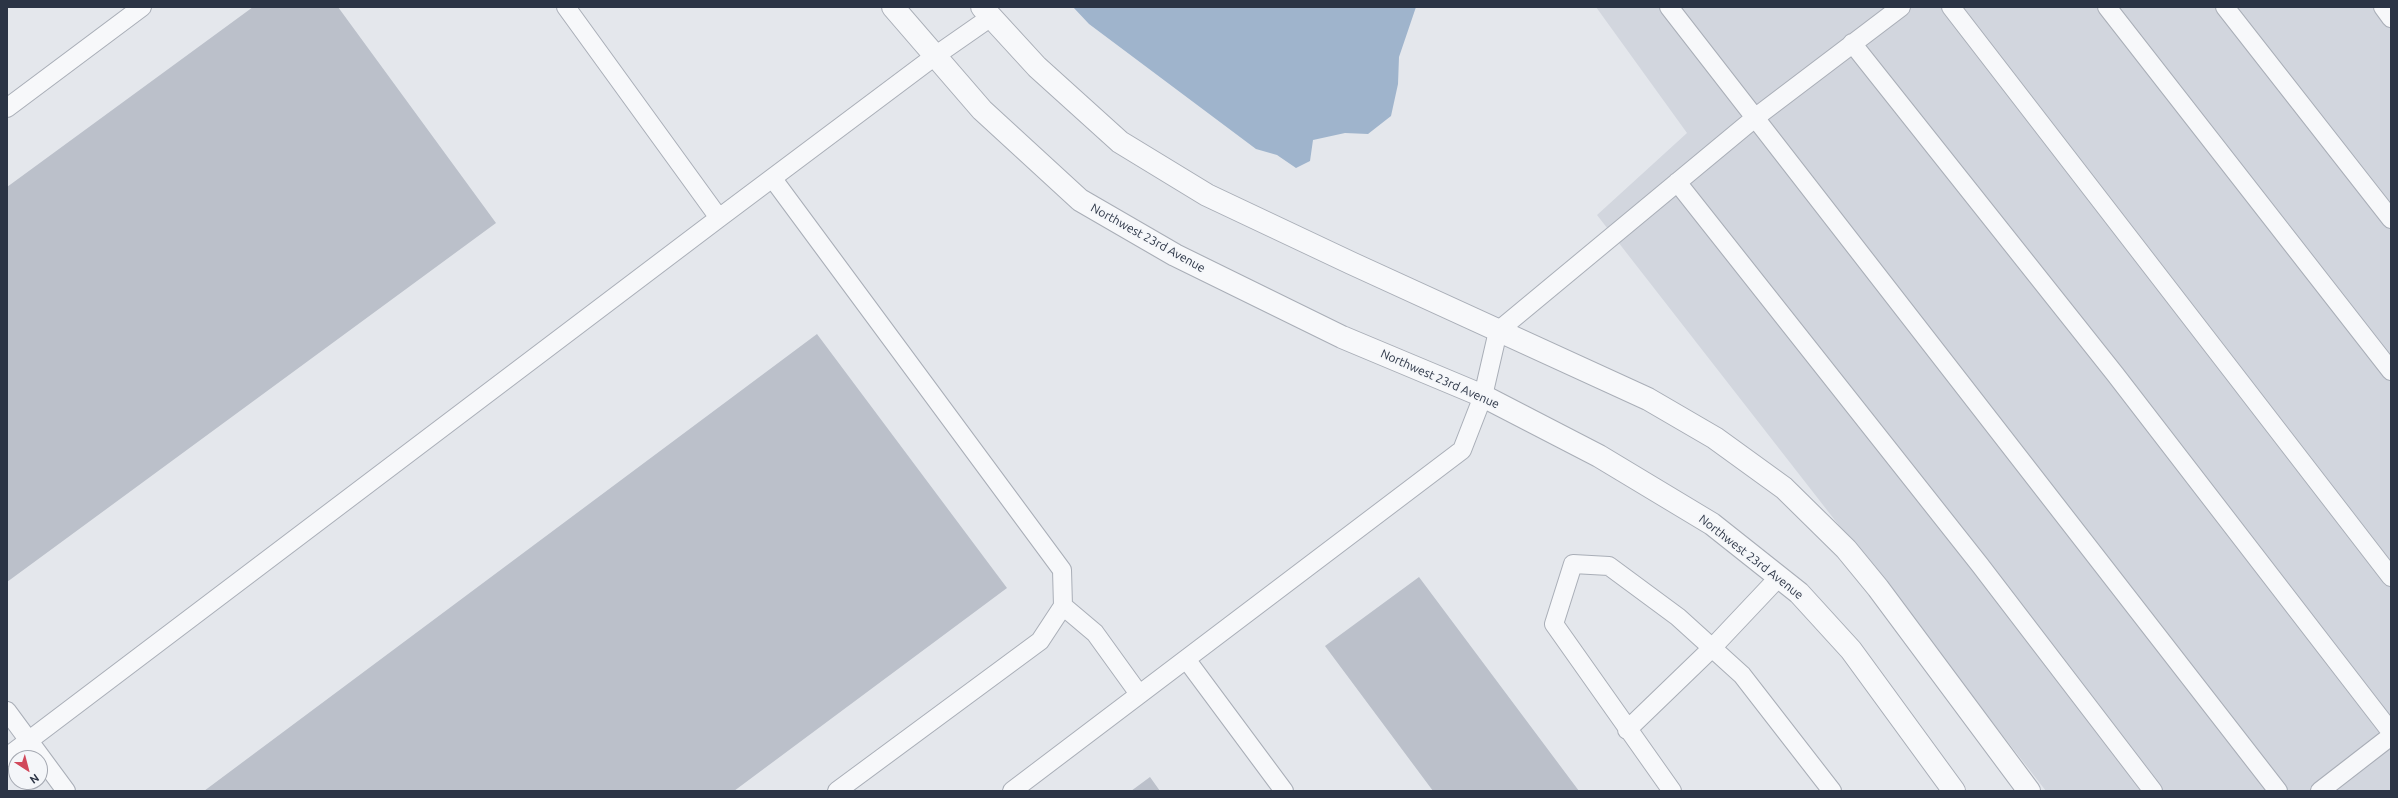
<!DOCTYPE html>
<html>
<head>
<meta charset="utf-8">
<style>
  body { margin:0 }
  #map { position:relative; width:2398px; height:798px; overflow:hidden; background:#e4e7ec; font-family:Ubuntu,sans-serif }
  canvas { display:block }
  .frame { position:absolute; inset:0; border:8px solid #2b3445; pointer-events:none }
  .north { position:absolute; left:8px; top:750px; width:40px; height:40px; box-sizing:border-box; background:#f4f6f9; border:1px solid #a4a8b1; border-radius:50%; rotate:144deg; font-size:11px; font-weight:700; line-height:16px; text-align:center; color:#2b3445 }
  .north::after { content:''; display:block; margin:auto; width:14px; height:18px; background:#d1495b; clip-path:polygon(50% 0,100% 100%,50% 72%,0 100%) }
</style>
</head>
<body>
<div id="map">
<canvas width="2398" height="798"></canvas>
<div class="frame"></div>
<div class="north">N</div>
</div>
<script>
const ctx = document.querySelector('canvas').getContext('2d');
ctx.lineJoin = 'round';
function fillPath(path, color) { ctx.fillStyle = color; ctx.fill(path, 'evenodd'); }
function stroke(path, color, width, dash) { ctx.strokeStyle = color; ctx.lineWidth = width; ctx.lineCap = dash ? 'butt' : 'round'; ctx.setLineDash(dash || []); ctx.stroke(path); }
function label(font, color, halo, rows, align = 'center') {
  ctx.font = font + ' Ubuntu,sans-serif'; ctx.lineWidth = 3; ctx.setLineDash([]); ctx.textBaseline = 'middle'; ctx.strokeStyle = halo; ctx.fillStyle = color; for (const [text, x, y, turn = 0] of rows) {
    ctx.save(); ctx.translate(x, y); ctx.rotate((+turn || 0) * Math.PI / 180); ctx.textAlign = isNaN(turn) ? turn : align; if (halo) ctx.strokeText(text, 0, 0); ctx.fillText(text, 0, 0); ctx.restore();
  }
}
fillPath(new Path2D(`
  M1596,7h795v784h-345l-449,-576 90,-82z`), '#d2d6de');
fillPath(new Path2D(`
  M1073,7h343l-17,50 -1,27 -7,32 -23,18 -23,-1 -32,7 -3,21 -14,7 -19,-13 -21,-6 -167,-125z`), '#9fb4cc');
fillPath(new Path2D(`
  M253,7h85l158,216 -489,359v-395z
  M817,334l190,254 -273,203h-530z
  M1419,577l160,214h-146l-108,-145z
  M1150,777l10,14h-29z`), '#bbc0ca');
const lane = new Path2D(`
  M566,7l153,211
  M1669,7l609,784
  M1951,7l440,570
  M2107,7l284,364
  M2225,7l166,212
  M2383,7l8,11
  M1852,43l263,331 276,358
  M7,108l135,-101
  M773,179l289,391 1,36 -23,35 -203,150
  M1677,182l303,383 173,226
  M1063,606l32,27 44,61
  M1186,659l98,132
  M7,711l59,80
  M1627,730l85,-82 67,-71
  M7,757l712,-539 216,-162 56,-39
  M1012,791l450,-341 21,-54 15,-65 258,-214 145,-110
  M1672,791l-118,-167 19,-60 36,2 69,51 64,58 90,116
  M2320,791l71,-55`);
const street = new Path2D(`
  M893,7l89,103 98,90 95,55 167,82 141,59 116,60 113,68 87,69 52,57 103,141
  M982,7l55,60 83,75 87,53 144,68 297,136 67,39 69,50 62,61 32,39 151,203`);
stroke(lane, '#a9aeb7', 20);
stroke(street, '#a9aeb7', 24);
stroke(lane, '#f7f8fa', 18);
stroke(street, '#f7f8fa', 22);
label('12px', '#2b3445', '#f4f6f9', [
  ["Northwest 23rd Avenue",1148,238,29],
  ["Northwest 23rd Avenue",1440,379,24],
  ["Northwest 23rd Avenue",1751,557,38]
]);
</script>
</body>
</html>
